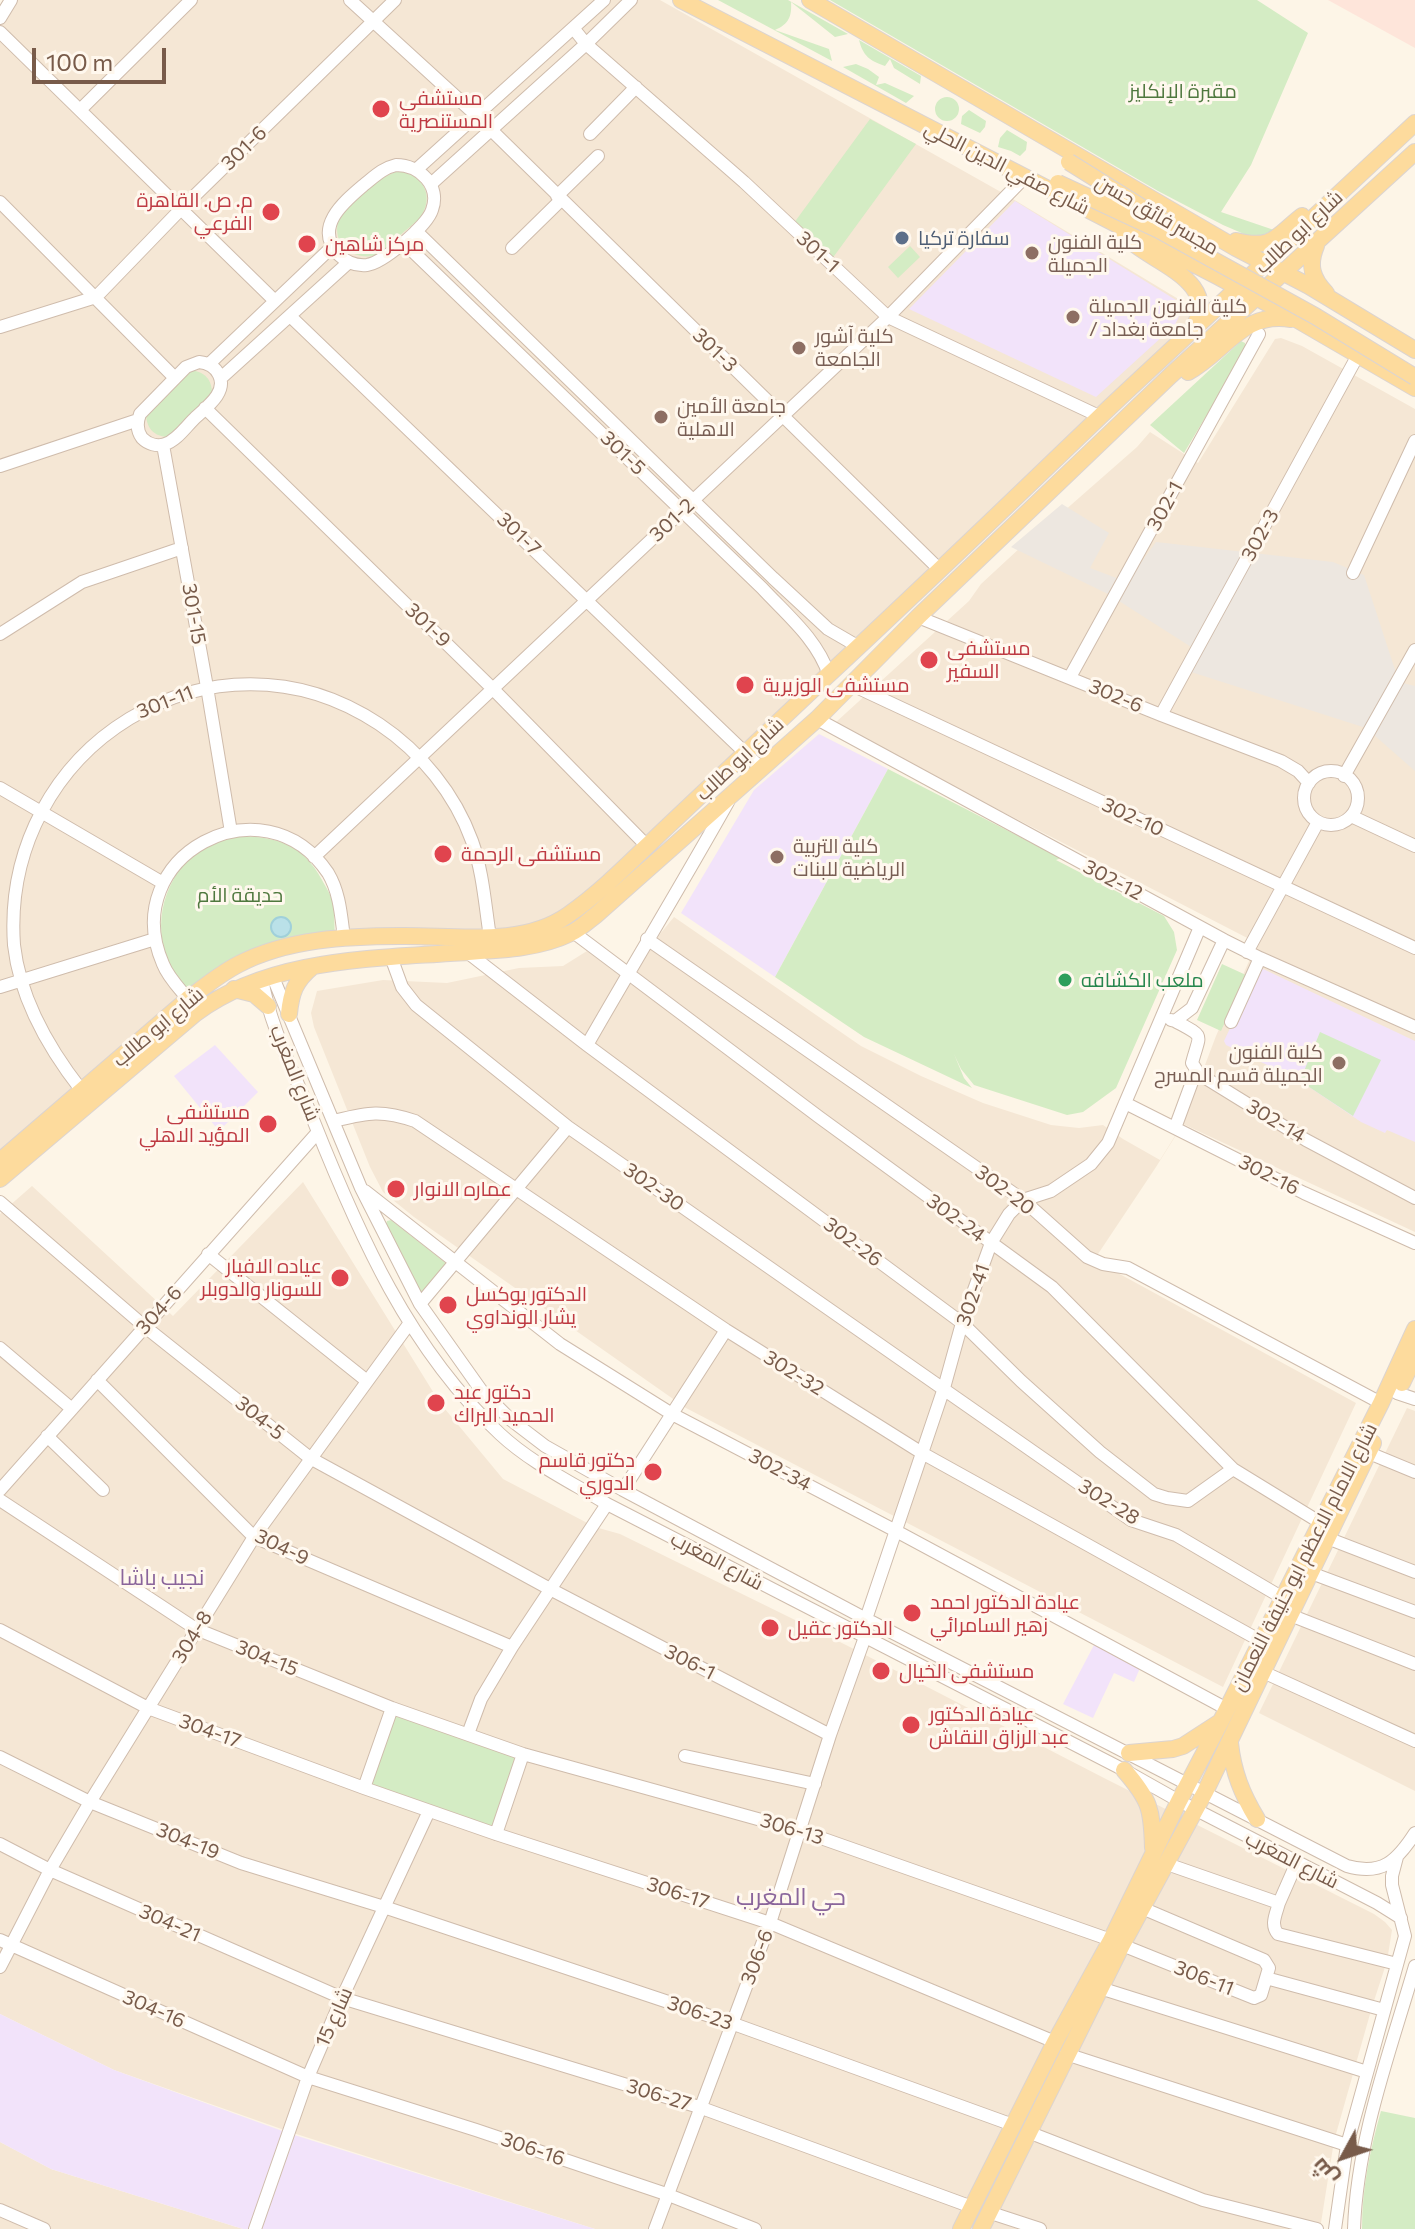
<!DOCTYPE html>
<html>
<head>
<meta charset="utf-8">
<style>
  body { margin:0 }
  #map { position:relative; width:1415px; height:2229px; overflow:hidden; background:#fdf5e7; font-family:Commissioner,Cairo,sans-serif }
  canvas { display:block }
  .north { position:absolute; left:1303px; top:2117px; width:80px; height:80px; -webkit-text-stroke:6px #fff8ee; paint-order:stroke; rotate:230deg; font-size:22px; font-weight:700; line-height:32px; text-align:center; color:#785b4a }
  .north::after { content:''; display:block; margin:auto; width:28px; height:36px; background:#785b4a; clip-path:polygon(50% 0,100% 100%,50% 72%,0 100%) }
  .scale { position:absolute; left:32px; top:48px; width:134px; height:36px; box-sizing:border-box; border:4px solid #785b4a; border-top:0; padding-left:10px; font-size:24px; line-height:28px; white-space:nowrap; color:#785b4a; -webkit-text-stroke:6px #fff8ee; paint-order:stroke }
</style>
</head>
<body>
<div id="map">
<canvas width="1415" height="2229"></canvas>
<div class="north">ش</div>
<div class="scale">100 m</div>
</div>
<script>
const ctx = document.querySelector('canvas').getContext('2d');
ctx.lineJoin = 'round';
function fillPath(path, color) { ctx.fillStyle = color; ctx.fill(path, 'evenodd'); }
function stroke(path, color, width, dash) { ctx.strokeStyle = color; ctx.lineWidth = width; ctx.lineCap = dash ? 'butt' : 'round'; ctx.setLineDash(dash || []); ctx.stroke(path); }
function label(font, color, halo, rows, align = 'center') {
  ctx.font = font + ' Commissioner,Cairo,sans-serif'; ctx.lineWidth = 6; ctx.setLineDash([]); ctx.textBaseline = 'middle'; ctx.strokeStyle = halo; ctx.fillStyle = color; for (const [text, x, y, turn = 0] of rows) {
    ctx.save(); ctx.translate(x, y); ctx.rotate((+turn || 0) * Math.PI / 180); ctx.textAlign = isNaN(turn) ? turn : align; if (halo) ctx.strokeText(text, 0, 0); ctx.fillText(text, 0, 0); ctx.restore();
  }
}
fillPath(new Path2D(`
  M6,0h654l348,196 200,121 -561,529 -99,80 -204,12 -5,-41 -25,-40 -63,-27 -88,53 -8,56 33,60 -188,158v-1147z
  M1281,338l21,8 113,63v823l-232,-108 -27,43 -62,93 262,143 -133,284 -537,-279 -272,-191 -31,-25 -13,-25 -56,-140 -3,-14 6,-22 66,-11 64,3 72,-15 44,-2 24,-15 45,34 7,-17 21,-34 14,-17 187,129 60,30 62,27 68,22 28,3 24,-3 20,14 37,21 23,-37 33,-87 41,-93 -415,-214 -7,-6 134,-122 12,-17 54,-50 12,-8 90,-79 13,-15 48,31 77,-124z
  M303,1182l137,221 63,76 92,48 25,7 226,111 258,133 270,136 11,8 7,8 -5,31 -15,46 -38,134 -14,88h-725l-305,-97 -176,-62 -114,-56v-800l32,-28 141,130z
  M1407,1408l8,3v380l-156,-78z
  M0,2142l51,27 192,60h-243z`), '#f5e7d5');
fillPath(new Path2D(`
  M1328,0h87v48z`), '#fee5da');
fillPath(new Path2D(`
  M1062,504l47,29 -19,35 37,14 29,-40 177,20 31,13 35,107 16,4v85l-49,-43 -178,-57 11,-19 -91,-58 -97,-47z`), '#ede7e0');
fillPath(new Path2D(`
  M1015,201l169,104 -9,20 -79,72 -187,-88z
  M819,734l69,35 -113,208 -94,-64 73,-123z
  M1259,967l156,74v101l-28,-12 -2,3 -24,-11 -61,-41 -74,-36 -2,-4z
  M215,1045l43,47 -39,39 -45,-55z
  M1094,1645l46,23 -6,14 -20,-9 -21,45 -30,-14z
  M0,2014l114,56 174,63 307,96h-352l-192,-60 -51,-27z`), '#f2e3fa');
fillPath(new Path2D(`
  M718,0h70l60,34 -13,3 -44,-35c1,14 -2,22 -16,28l54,19 3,12z
  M830,0h427l51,33 -57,132 -30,47 53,18 -14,6 -9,1 -28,-12 -65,-34z
  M859,40l62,36 -1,8 -26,-16 -4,-9 -5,7c-15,-5 -22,-10 -26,-26z
  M856,64l12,5 11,8 -3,8 9,-2 29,13 -8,7 -63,-36z
  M935 109a12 12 0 1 1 24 0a12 12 0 1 1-24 0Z
  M969,110l17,11 -1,6 -5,6 -19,-9 1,-8z
  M870,119l46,25 -87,119 -38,-36z
  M1007,130l20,12 -1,8 -6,6 -9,-5 -13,-4 2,-9z
  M400,171c25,5 35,27 19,48l-42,36c-21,6 -45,-8 -39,-33 5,-18 45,-48 62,-51z
  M910,246l10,11 -22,21 -10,-11z
  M1241,341l4,2v8l-61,102 -34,-28z
  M189,370c16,1 24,10 23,26l-43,41c-15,0 -23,-9 -23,-24z
  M888,769l173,89 -5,2 108,56 10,16 3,18 -61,138 -33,24 -16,3 -93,-30 -13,-16 -7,-15 10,24 8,10 -108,-51 -89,-60z
  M239,836c38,1 64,8 83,44 4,7 9,15 11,23 2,10 1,21 2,31l-15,1 -131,57c-10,-13 -21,-27 -25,-44 -11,-40 10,-89 50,-106 8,-3 17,-4 25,-6z
  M1222,964l24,11 -25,56 -24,-11z
  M1320,1032l61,28 -28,56 -53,-35z
  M391,1220l56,44 -25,32 -36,-72 1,-3z
  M392,1708l131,46 -27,80 -131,-46z
  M1381,2111l34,7v111h-53c0,-41 8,-79 19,-118z`), '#d4ecc4');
const water = new Path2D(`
  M271 927a10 10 0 1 1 20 0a10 10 0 1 1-20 0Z`);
fillPath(water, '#bae1e8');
stroke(water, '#a0d0da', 2);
const minor = new Path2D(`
  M350,0l127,116 463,454
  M0,18l11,-18
  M574,29l12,15 158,138 144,135 213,100
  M0,32l275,269
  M80,110l111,-110
  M590,134l46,-47
  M396,165c24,0 45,21 36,45 -5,16 -49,53 -65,55 -11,1 -21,-3 -28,-10 -27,-28 6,-54 26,-71 10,-8 18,-16 31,-19z
  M417,169l187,-169
  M431,184l155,-140 45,-44
  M557,196l41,-40
  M0,202l175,176
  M416,231l357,347 55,51 31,18
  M403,242l359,346c25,27 55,51 67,87
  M512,248l49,-48
  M290,316l471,452
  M0,327l96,-30 85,-88 214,-209
  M199,362c9,1 16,4 20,13 9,18 -14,33 -26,45 -8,8 -17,21 -28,24 -8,3 -17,0 -23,-6 -6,-8 -5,-16 -2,-24l46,-47z
  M209,364l124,-118
  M221,378l128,-116
  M205,408l288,281 154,157
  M163,445l44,242 24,145
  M0,466l138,-46
  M1353,573l62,-132
  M918,617l243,98 120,46 17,10 11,12
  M0,634l82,-52 100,-34
  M1070,677l189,-343
  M852,685l563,263
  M1161,715l197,-360
  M817,719l407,221 36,18 155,69
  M1304 798a27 27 0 1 1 54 0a27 27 0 1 1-54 0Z
  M1344,776l71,-126
  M0,788l163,95
  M1351,816l64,30
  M314,857l574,-540 136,-139
  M573,932l246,185 233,170 181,182 88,54
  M647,939l376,261 64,57 16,7 25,4 253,135
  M467,952l120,93 375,278 59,58 79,71 54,42 13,4 21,3 45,-32
  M1247,952l71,-130
  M391,957l11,30 14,18 152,122 563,393 45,15 107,63
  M272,975l89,213 59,116 61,86 30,30 34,26 78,44 243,129 481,247c35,10 50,-5 68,-33
  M262,978c7,47 34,99 52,144 45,113 95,227 186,312 31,29 71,48 107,70l517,266 55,31 198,102 24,15
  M0,987l155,-48
  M188,999c-9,-11 -20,-22 -25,-35 -47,-108 101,-187 165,-91 12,20 13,43 16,65
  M1171,1020l4,1 17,-13 32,-68
  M1175,1021c31,17 25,11 17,42l7,11 107,66 109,58
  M1231,1022l29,-64
  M587,1045c47,-82 95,-161 141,-243
  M82,1091c-33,-42 -62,-92 -68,-146 -14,-199 200,-331 365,-221 42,28 76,70 93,117 11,31 13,64 18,96
  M1125,1103l179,90 111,50
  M333,1121c34,-8 47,-12 82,0l311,209 196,123 339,188
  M1175,1128l21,-57
  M365,1191l195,153 112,70 224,117 331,178
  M0,1202l144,124 166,132 240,131 280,146
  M208,1254l159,127
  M420,1304l148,-177
  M0,1348l72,61
  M97,1380l157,157 258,110
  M1397,1393l18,6
  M47,1436l56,54
  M1369,1453l46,19
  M0,1490l318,-358
  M623,1490l103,-160
  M0,1500l196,129 196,79 131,46 278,77 310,109
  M1327,1538l88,34
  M1311,1573l104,39
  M1290,1615l125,49
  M866,1619l78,-231 18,-65 29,-80 18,-29 14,-14 28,-9 40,-27 17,-21 92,-216
  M0,1630l148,78 216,80 132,46 274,89 285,119
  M1263,1672l152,69
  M468,1734l13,-35 31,-52 95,-143
  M685,1756l130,28
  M0,1757l90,45 151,61 143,44 347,116 282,102
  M364,1788l28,-80
  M496,1834l27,-80
  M0,1844l50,26 292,128 357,109 273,100
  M1167,1864l112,39c-3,11 -9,22 -1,31l119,30
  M1279,1903l18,-41
  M0,1940l308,137 168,53 190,64 89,35
  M1122,1945l132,53 7,-3 8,-27 -5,-8 -122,-52
  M0,1967l50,-97 40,-68 164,-265 155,-213
  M1266,1978l118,32
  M1100,1988l267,84
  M1066,2054l281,91
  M1028,2132l175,68 114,29
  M0,2210l44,19
  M988,2212l52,17
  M255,2229l53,-152 34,-79 87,-187
  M655,2229l115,-306 60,-188 35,-98
  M1335,2229l12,-84 58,-209 -13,-51v-9l5,-19
  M1354,2229c3,-90 36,-177 61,-263`);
const major = new Path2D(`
  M681,0l536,276 74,40 124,72
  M810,0l426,248 73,38 106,64
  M1124,235c25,28 100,44 68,95
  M1236,241c37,9 39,-4 66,-25
  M1316,246c-8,19 -4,33 10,47
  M1188,372c38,-21 54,-61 103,-53
  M234,989l20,5 14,12
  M289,1014c2,-21 6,-33 23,-47
  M0,1161l188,-162c16,-12 33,-26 51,-35 48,-25 108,-28 161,-28 54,-1 121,12 168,-21 36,-25 68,-59 100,-89 53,-50 106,-100 159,-150 96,-89 190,-180 284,-270 101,-95 203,-189 304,-283
  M0,1179l196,-166c72,-53 168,-54 254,-60 40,-3 84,-2 121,-20 9,-4 17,-12 25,-18l221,-196 101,-102 253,-242 244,-223
  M1402,1383l13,-27
  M1230,1743c3,29 12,51 27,76
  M1129,1753l44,-4 10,-3 37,-24
  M1124,1770c26,30 28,39 29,78
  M961,2229l94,-187 56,-102 68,-139 42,-80 160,-318 34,-74
  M981,2229l141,-284 83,-153 168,-349`);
stroke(minor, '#cfbcac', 14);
stroke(major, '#dcd4d0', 18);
stroke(minor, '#fff', 12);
stroke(major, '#fddb9d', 16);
const majorBridge = new Path2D(`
  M1069,162l101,63
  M1058,183l101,47 156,86 100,61`);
stroke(majorBridge, '#dcd4d0', 18, []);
stroke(majorBridge, '#fddb9d', 16);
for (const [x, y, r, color] of [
  [381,109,10,"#e0444e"],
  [271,212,10,"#e0444e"],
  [902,238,8,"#5c6f8a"],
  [307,244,10,"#e0444e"],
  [1032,253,8,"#8d6e63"],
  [1073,317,8,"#8d6e63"],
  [799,348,8,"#8d6e63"],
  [661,417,8,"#8d6e63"],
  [929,660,10,"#e0444e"],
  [745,685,10,"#e0444e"],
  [443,854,10,"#e0444e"],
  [777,857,8,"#8d6e63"],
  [1065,980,8,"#2e9e5b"],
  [1339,1063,8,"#8d6e63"],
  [268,1124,10,"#e0444e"],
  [396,1189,10,"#e0444e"],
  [340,1278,10,"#e0444e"],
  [448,1305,10,"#e0444e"],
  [436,1403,10,"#e0444e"],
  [653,1472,10,"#e0444e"],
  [912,1613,10,"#e0444e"],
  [770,1628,10,"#e0444e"],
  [881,1671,10,"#e0444e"],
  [911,1725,10,"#e0444e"]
]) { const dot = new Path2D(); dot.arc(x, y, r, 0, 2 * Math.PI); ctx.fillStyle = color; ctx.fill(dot); stroke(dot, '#fff8ee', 3); }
label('20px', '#4f783e', '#fff8ee', [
  ["مقبرة الإنكليز",1183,91],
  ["حديقة الأم",240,895]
]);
label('20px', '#be3a42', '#fff8ee', [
  ["مستشفى",399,98],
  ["المستنصرية",399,121],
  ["م. ص. القاهرة",253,200,"right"],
  ["الفرعي",253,223,"right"],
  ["مركز شاهين",325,244],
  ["مستشفى",947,648],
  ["السفير",947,671],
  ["مستشفى الوزيرية",763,685],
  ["مستشفى الرحمة",461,854],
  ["مستشفى",250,1112,"right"],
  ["المؤيد الاهلي",250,1135,"right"],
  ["عماره الانوار",414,1189],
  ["عياده الافيار",322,1266,"right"],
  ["للسونار والدوبلر",322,1289,"right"],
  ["الدكتور يوكسل",466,1294],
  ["يشار الونداوي",466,1317],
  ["دكتور عبد",454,1392],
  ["الحميد البراك",454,1415],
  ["دكتور قاسم",635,1460,"right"],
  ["الدوري",635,1483,"right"],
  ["عيادة الدكتور احمد",930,1602],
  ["زهير السامرائي",930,1625],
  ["الدكتور عقيل",788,1628],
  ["مستشفى الخيال",899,1671],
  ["عيادة الدكتور",929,1714],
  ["عبد الرزاق النقاش",929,1737]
], 'left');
label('20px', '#785b4a', '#fff8ee', [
  ["301-6",244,148,-44],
  ["شارع صفي الدين الحلي",1007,168,27],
  ["مجسر فائق حسن",1157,215,30],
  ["شارع ابو طالب",1299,232,-43],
  ["301-1",818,252,43],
  ["301-3",715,350,44],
  ["301-5",623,453,44],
  ["302-1",1165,506,-61],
  ["301-2",672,520,-43],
  ["301-7",519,534,44],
  ["302-3",1260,535,-61],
  ["301-15",194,614,80],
  ["301-9",428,625,44],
  ["302-6",1116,696,23],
  ["301-11",165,702,-21],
  ["شارع ابو طالب",740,759,-43],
  ["302-10",1133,817,25],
  ["302-12",1113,880,28],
  ["شارع ابو طالب",158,1027,-40],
  ["شارع المغرب",295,1073,68],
  ["302-14",1276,1121,31],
  ["302-16",1269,1175,27],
  ["302-30",654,1187,35],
  ["302-20",1005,1190,37],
  ["302-24",956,1218,36],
  ["302-26",853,1242,37],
  ["302-41",973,1295,-71],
  ["304-6",159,1310,-48],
  ["302-32",794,1373,32],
  ["304-5",260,1418,39],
  ["302-34",780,1470,28],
  ["302-28",1109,1502,32],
  ["304-9",282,1547,26],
  ["شارع الامام الاعظم ابو حنيفة النعمان",1304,1557,-63],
  ["شارع المغرب",717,1561,28],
  ["304-8",192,1637,-58],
  ["304-15",267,1658,22],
  ["306-1",690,1662,27],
  ["304-17",210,1731,20],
  ["306-13",792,1829,17],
  ["304-19",188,1841,22],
  ["شارع المغرب",1292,1860,27],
  ["306-17",678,1893,18],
  ["304-21",170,1923,24],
  ["306-6",757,1957,-69],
  ["306-11",1204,1978,22],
  ["304-16",154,2009,24],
  ["306-23",700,2013,19],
  ["شارع 15",334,2017,-66],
  ["306-27",659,2095,17],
  ["306-16",533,2149,19]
]);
label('20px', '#4e5e75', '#fff8ee', [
  ["سفارة تركيا",918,238]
], 'left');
label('20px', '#785e54', '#fff8ee', [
  ["كلية الفنون",1048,242],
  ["الجميلة",1048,265],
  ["كلية الفنون الجميلة",1089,306],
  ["/ جامعة بغداد",1089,329],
  ["كلية آشور",815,336],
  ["الجامعة",815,359],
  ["جامعة الأمين",677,406],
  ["الاهلية",677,429],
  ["كلية التربية",793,846],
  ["الرياضية للبنات",793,869],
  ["كلية الفنون",1323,1052,"right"],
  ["الجميلة قسم المسرح",1323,1075,"right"]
], 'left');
label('20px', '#27864d', '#fff8ee', [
  ["ملعب الكشافه",1081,980]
], 'left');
label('22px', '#8a659b', '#fff8ee', [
  ["نجيب باشا",162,1578]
]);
label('24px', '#8a659b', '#fff8ee', [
  ["حي المغرب",791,1897]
]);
</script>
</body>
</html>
